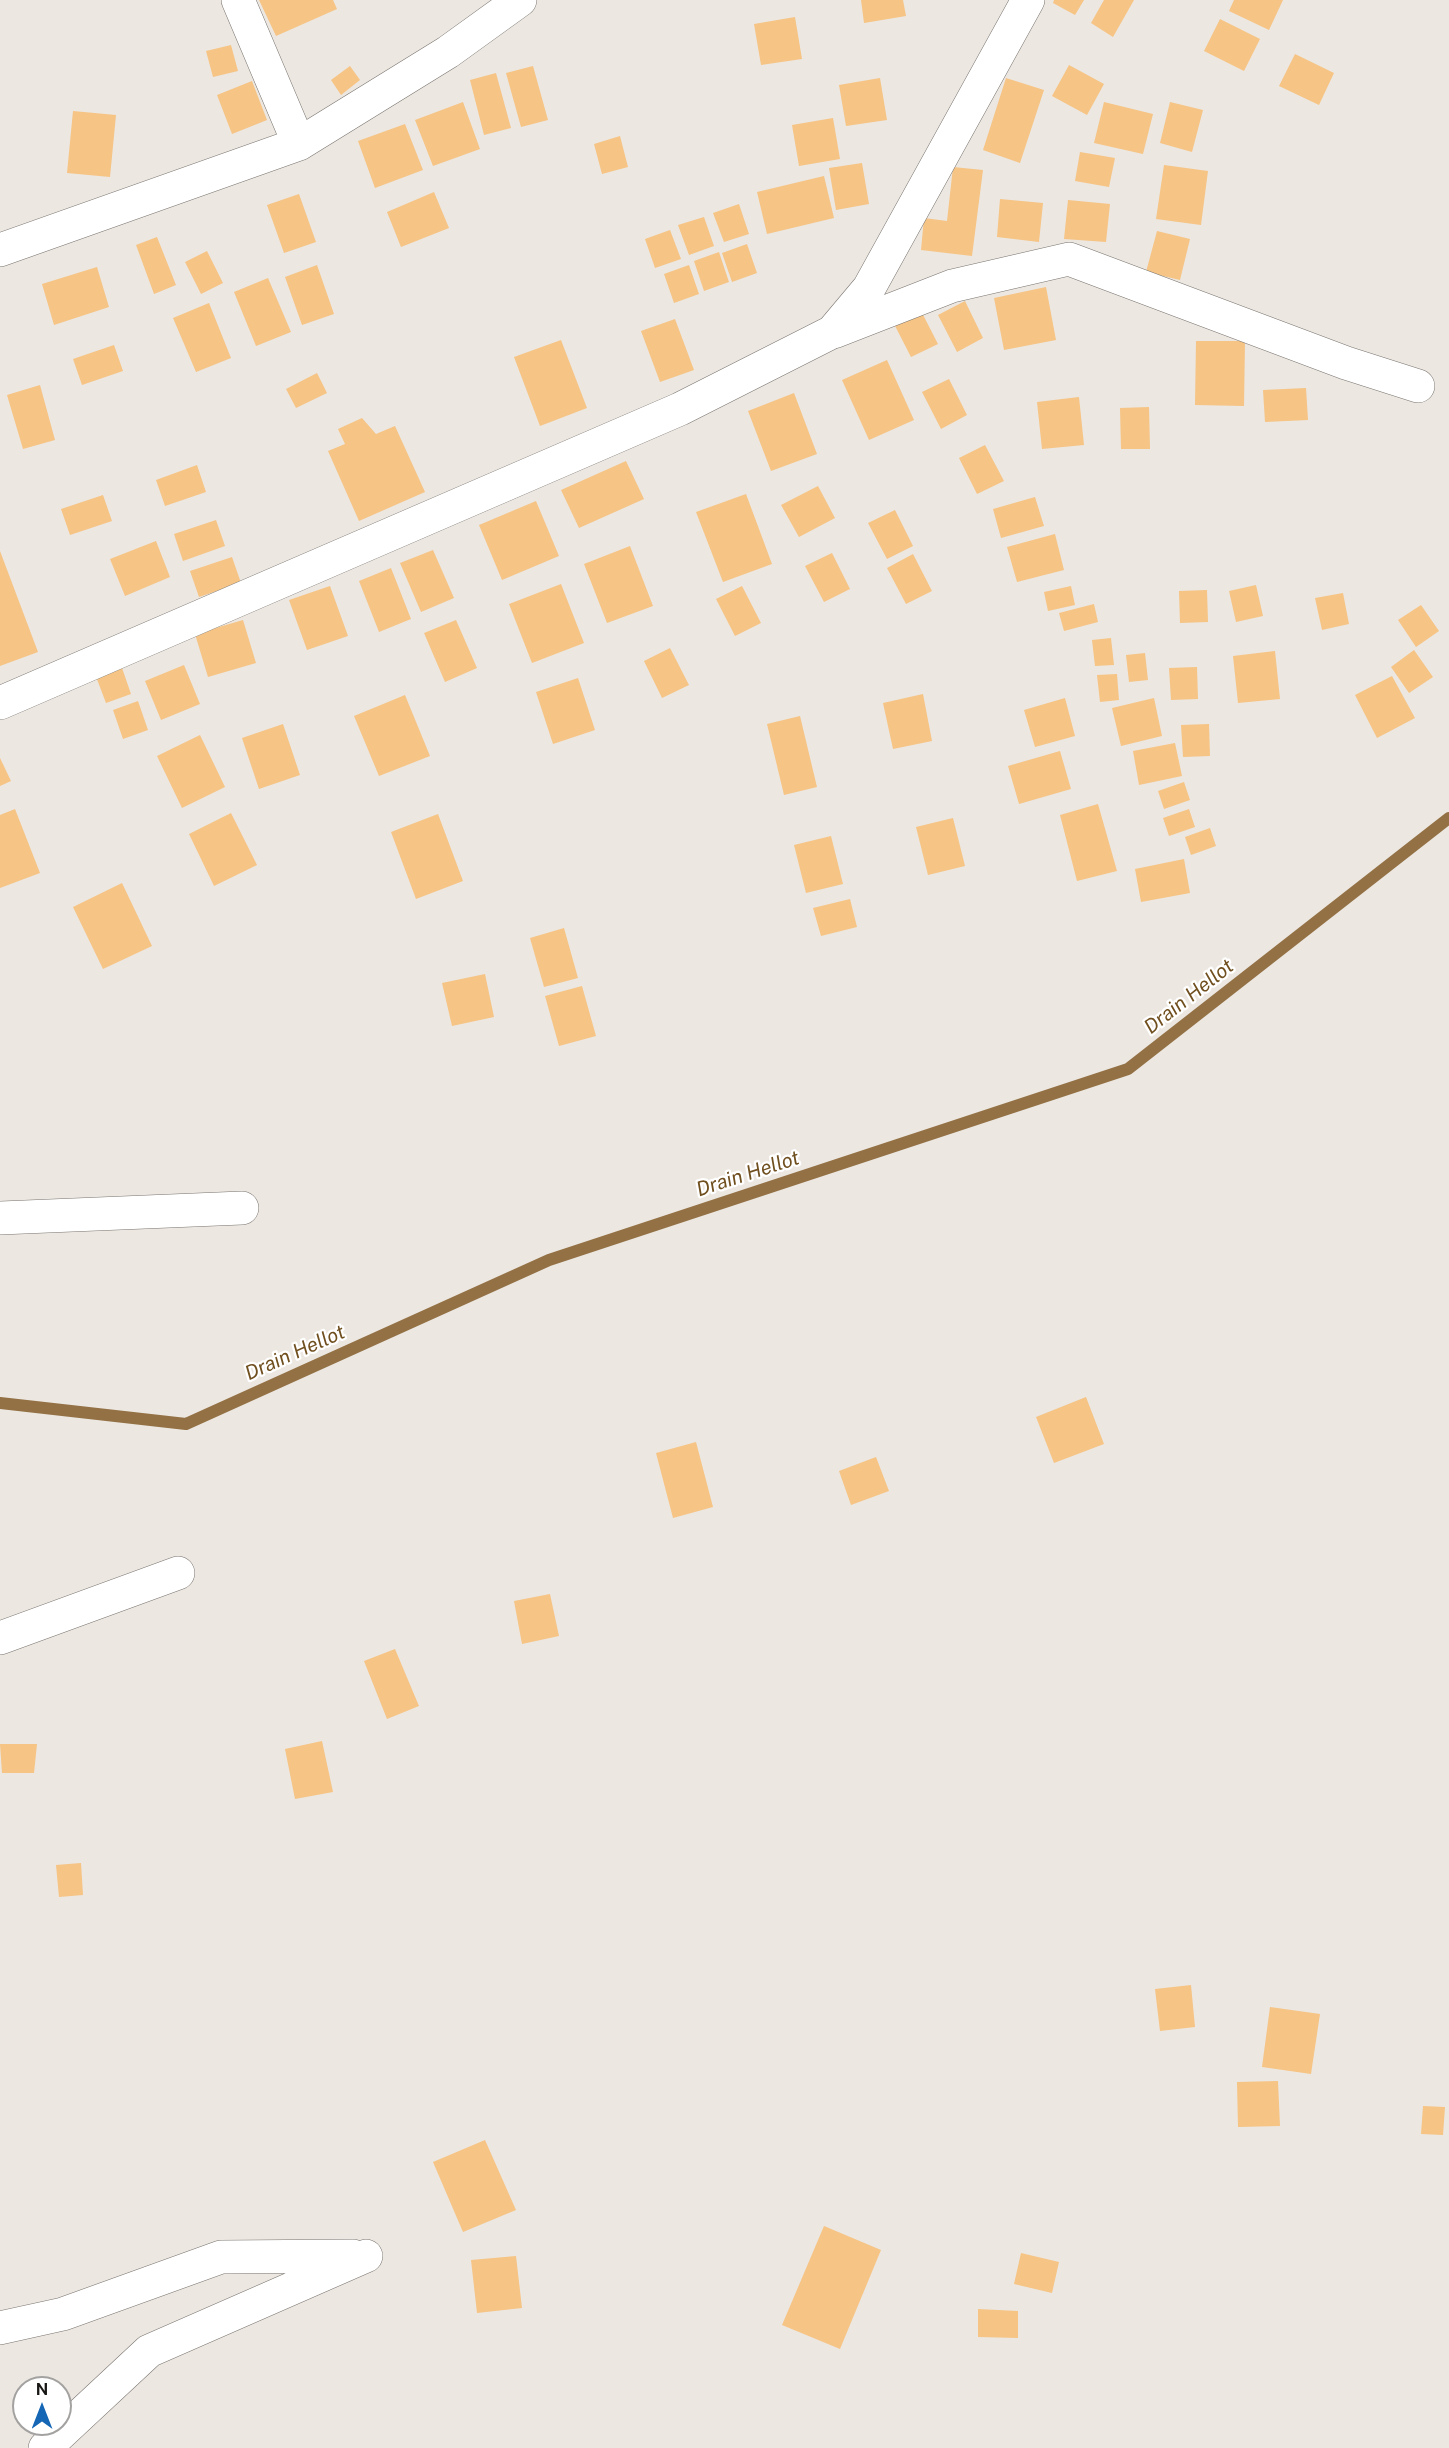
<!DOCTYPE html>
<html>
<head>
<meta charset="utf-8">
<style>
  body { margin:0 }
  #map { position:relative; width:1449px; height:2448px; overflow:hidden; background:#ece7e1; font-family:"Public Sans",sans-serif }
  canvas { display:block }
  .north { position:absolute; left:12px; top:2376px; width:60px; height:60px; box-sizing:border-box; background:#fff; border:2px solid #a3a2a1; border-radius:50%; rotate:0deg; font-size:16px; font-weight:700; line-height:24px; text-align:center; color:#191715 }
  .north::after { content:''; display:block; margin:auto; width:21px; height:27px; background:#1567b5; clip-path:polygon(50% 0,100% 100%,50% 72%,0 100%) }
</style>
</head>
<body>
<div id="map">
<canvas width="1449" height="2448"></canvas>
<div class="north">N</div>
</div>
<script>
const ctx = document.querySelector('canvas').getContext('2d');
ctx.lineJoin = 'round';
function stroke(path, color, width, dash) { ctx.strokeStyle = color; ctx.lineWidth = width; ctx.lineCap = dash ? 'butt' : 'round'; ctx.setLineDash(dash || []); ctx.stroke(path); }
function fillPath(path, color) { ctx.fillStyle = color; ctx.fill(path, 'evenodd'); }
function label(font, color, halo, rows, align = 'center') {
  ctx.font = font + ' "Public Sans",sans-serif'; ctx.lineWidth = 4.5; ctx.setLineDash([]); ctx.textBaseline = 'middle'; ctx.strokeStyle = halo; ctx.fillStyle = color; for (const [text, x, y, turn = 0] of rows) {
    ctx.save(); ctx.translate(x, y); ctx.rotate((+turn || 0) * Math.PI / 180); ctx.textAlign = isNaN(turn) ? turn : align; if (halo) ctx.strokeText(text, 0, 0); ctx.fillText(text, 0, 0); ctx.restore();
  }
}
stroke(new Path2D(`
  M0,1403l186,21 363,-164 579,-191 321,-251`), '#937144', 12);
fillPath(new Path2D(`
  M259,0h74l4,9 -61,27z
  M861,0h42l3,16 -42,7z
  M1054,0h30l-9,15 -22,-12z
  M1104,0h30l-21,37 -22,-14z
  M1234,0h49l-14,30 -40,-19z
  M795,17l7,42 -41,6 -7,-41z
  M1220,19l40,20 -16,32 -40,-20z
  M231,45l7,26 -25,6 -7,-26z
  M1295,54l39,19 -15,32 -40,-19z
  M1069,65l35,19 -17,31 -35,-19z
  M350,66l10,14 -19,15 -10,-15z
  M533,66l15,54 -27,7 -15,-54z
  M496,73l15,55 -27,7 -14,-55z
  M880,78l7,42 -41,6 -7,-41z
  M1006,78l38,12 -24,73 -37,-13z
  M252,81l15,39 -35,14 -15,-39z
  M463,102l17,47 -47,17 -18,-46z
  M1104,102l49,12 -10,40 -49,-11z
  M1170,102l33,8 -11,42 -32,-9z
  M73,111l43,4 -6,62 -43,-4z
  M833,118l7,41 -41,7 -7,-41z
  M405,124l18,46 -48,18 -17,-47z
  M620,136l8,31 -26,7 -8,-30z
  M1080,152l35,6 -6,29 -34,-6z
  M862,163l7,41 -33,6 -7,-42z
  M1164,165l44,6 -7,54 -45,-6z
  M953,167l30,3 -11,86 -51,-6 3,-32 23,3z
  M824,176l10,42 -67,16 -10,-42z
  M434,192l15,36 -48,19 -14,-35z
  M299,194l17,48 -32,11 -17,-48z
  M1000,199l43,4 -4,39 -42,-5z
  M1068,200l42,4 -4,38 -42,-3z
  M739,204l10,30 -25,8 -11,-29z
  M704,217l10,29 -25,9 -11,-30z
  M670,230l11,29 -26,9 -10,-29z
  M1157,231l33,8 -10,41 -34,-8z
  M157,237l19,48 -22,9 -18,-49z
  M747,244l10,29 -25,9 -10,-29z
  M207,251l16,32 -22,11 -16,-32z
  M719,252l10,30 -25,9 -10,-30z
  M317,265l17,49 -32,11 -17,-48z
  M689,265l10,29 -25,9 -10,-29z
  M97,267l12,40 -55,18 -12,-41z
  M268,278l23,54 -35,14 -22,-54z
  M1046,287l10,53 -52,10 -10,-52z
  M965,301l18,37 -26,14 -19,-37z
  M209,303l22,55 -35,14 -23,-54z
  M919,307l19,37 -27,13 -19,-37z
  M675,319l19,51 -34,12 -19,-51z
  M561,340l26,68 -47,18 -26,-69z
  M1196,341h49l-1,65 -49,-1z
  M114,345l9,26 -41,14 -9,-26z
  M887,360l27,60 -45,20 -27,-60z
  M317,373l10,20 -31,15 -10,-19z
  M949,379l18,36 -26,14 -19,-37z
  M40,385l15,55 -32,9 -16,-54z
  M1306,388l2,32 -43,2 -2,-32z
  M794,393l23,61 -46,17 -23,-60z
  M1079,397l5,48 -42,4 -5,-47z
  M1149,407l1,42h-29l-1,-41z
  M362,418l14,16 19,-8 30,66 -66,29 -31,-70 17,-7 -7,-15z
  M985,445l19,36 -27,13 -18,-36z
  M626,461l18,38 -65,29 -18,-38z
  M197,465l9,27 -41,14 -9,-26z
  M818,486l17,32 -36,19 -18,-32z
  M746,494l26,70 -49,18 -27,-70z
  M103,495l9,26 -42,14 -9,-26z
  M1035,497l9,29 -43,12 -8,-29z
  M536,501l23,55 -57,24 -23,-55z
  M895,510l18,36 -26,13 -19,-36z
  M216,520l9,26 -42,15 -9,-27z
  M1055,534l9,36 -47,12 -10,-35z
  M156,541l14,36 -45,19 -15,-37z
  M630,546l23,60 -46,17 -23,-59z
  M433,550l21,48 -33,14 -21,-49z
  M0,551l38,101 -38,14z
  M832,553l18,36 -26,13 -19,-36z
  M913,554l19,37 -26,13 -19,-36z
  M232,557l9,26 -42,14 -9,-26z
  M391,568l20,51 -32,13 -20,-51z
  M561,584l23,59 -52,20 -23,-59z
  M1256,585l7,31 -27,6 -7,-31z
  M330,586l18,50 -41,14 -18,-50z
  M742,586l19,37 -26,13 -19,-37z
  M1071,586l4,19 -27,6 -4,-19z
  M1207,590l1,32 -28,1 -1,-32z
  M1343,593l6,31 -27,6 -7,-32z
  M1094,604l4,18 -34,9 -5,-18z
  M1421,605l18,26 -23,16 -18,-27z
  M243,620l13,43 -48,14 -13,-43z
  M456,620l21,48 -32,14 -21,-49z
  M1111,638l3,27 -19,1 -3,-26z
  M670,648l19,37 -27,13 -18,-37z
  M1414,650l19,27 -24,16 -18,-26z
  M1275,651l5,48 -42,4 -5,-47z
  M1145,653l3,27 -19,2 -3,-27z
  M121,665l10,29 -25,9 -11,-29z
  M184,665l16,39 -39,16 -16,-39z
  M1197,667l1,32 -27,1 -2,-32z
  M1117,674l2,26 -19,2 -3,-27z
  M1392,676l23,42 -38,20 -22,-43z
  M578,678l17,52 -42,14 -17,-52z
  M923,694l9,47 -39,8 -10,-46z
  M405,695l25,61 -51,20 -25,-60z
  M1065,698l10,38 -40,11 -11,-37z
  M1154,698l8,38 -41,10 -9,-38z
  M138,701l10,29 -25,9 -10,-29z
  M800,716l17,71 -33,8 -17,-71z
  M283,724l17,51 -41,14 -17,-51z
  M1209,724l1,32 -27,1 -2,-32z
  M200,735l25,52 -43,21 -25,-52z
  M1175,743l7,33 -43,9 -6,-34z
  M1060,751l11,38 -52,15 -11,-38z
  M0,758l11,23 -11,5z
  M1184,782l6,18 -26,9 -6,-18z
  M1098,804l19,67 -40,10 -17,-66z
  M15,809l25,64 -40,15v-73z
  M1189,809l6,18 -26,9 -6,-18z
  M231,813l26,52 -43,21 -25,-52z
  M438,814l25,67 -47,18 -25,-67z
  M953,818l12,48 -37,9 -12,-48z
  M1210,828l6,18 -25,9 -6,-18z
  M831,836l12,48 -37,9 -12,-48z
  M1184,859l6,34 -49,9 -6,-33z
  M122,883l30,63 -49,23 -30,-62z
  M850,899l7,28 -36,9 -8,-28z
  M564,928l14,50 -34,9 -14,-49z
  M485,974l9,43 -42,9 -10,-43z
  M582,986l14,50 -37,10 -14,-50z
  M1086,1397l18,47 -50,19 -18,-46z
  M696,1442l17,65 -40,11 -17,-65z
  M876,1457l13,34 -38,14 -12,-34z
  M550,1594l9,42 -37,8 -8,-43z
  M395,1649l24,57 -32,13 -23,-58z
  M322,1741l11,51 -38,7 -10,-50z
  M0,1744h37l-3,29h-32z
  M81,1863l2,32 -24,2 -3,-32z
  M1191,1985l4,42 -35,4 -5,-42z
  M1270,2007l50,7 -9,60 -49,-7z
  M1278,2081l2,45 -42,1 -1,-45z
  M1423,2106l22,1 -2,28 -22,-1z
  M485,2140l31,70 -53,22 -30,-70z
  M824,2226l57,24 -41,99 -58,-24z
  M1021,2253l38,9 -7,31 -38,-9z
  M516,2256l6,52 -45,5 -6,-53z
  M978,2309l40,2v27l-40,-1z`), '#f6c484');
const minor = new Path2D(`
  M238,0l61,144
  M0,250l299,-106 149,-92 72,-52
  M834,332l118,-46 117,-27 277,104 72,23
  M0,703l680,-294 152,-77 37,-44 159,-288
  M0,1218l242,-10
  M0,1638l178,-65
  M0,2328l63,-14 158,-57 132,-1
  M45,2448l104,-97 217,-95`);
stroke(minor, '#79746f', 34);
stroke(minor, '#fff', 33);
label('italic 20px', '#704f1f', '#fff', [
  ["Drain Hellot",1189,997,-38],
  ["Drain Hellot",748,1174,-18],
  ["Drain Hellot",295,1353,-24]
]);
</script>
</body>
</html>
